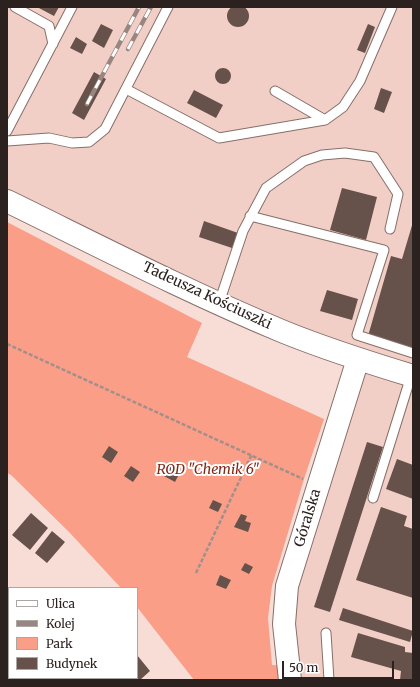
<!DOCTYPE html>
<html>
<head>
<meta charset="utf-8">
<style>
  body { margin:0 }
  #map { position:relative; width:420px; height:687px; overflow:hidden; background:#f8ddd6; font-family:Merriweather,serif }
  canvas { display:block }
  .frame { position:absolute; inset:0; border:8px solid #2b221f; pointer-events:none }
  .legend { position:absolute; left:8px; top:587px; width:130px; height:92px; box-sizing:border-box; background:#fff; border:1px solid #aaa7a5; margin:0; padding:5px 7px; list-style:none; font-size:12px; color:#2b221f }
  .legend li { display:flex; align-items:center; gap:8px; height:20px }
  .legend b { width:20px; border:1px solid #aaa7a5 }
  .scale { position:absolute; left:282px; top:661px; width:112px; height:18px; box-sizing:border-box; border:2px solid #2b221f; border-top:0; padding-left:5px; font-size:12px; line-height:14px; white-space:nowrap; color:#2b221f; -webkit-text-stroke:3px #fff; paint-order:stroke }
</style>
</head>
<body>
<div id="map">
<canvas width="420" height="687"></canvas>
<div class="frame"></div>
<ul class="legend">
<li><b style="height:5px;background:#fff"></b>Ulica</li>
<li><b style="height:5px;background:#998681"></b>Kolej</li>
<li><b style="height:11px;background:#fa9e88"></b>Park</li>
<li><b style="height:11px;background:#67514b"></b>Budynek</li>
</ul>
<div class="scale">50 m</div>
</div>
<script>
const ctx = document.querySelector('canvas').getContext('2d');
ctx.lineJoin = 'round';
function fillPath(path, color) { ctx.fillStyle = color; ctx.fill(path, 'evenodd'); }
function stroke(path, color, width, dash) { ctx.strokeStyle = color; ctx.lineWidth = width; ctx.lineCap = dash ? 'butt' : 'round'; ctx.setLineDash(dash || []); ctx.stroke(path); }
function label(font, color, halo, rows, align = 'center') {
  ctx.font = font + ' Merriweather,serif'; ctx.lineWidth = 4; ctx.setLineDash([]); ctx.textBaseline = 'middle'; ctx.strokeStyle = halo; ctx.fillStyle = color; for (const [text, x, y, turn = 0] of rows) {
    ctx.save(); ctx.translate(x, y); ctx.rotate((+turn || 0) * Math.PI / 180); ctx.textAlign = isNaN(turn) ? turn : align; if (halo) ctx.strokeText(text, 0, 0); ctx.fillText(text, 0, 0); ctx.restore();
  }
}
fillPath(new Path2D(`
  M7,7h406v673h-123l-6,-56 73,-265 -350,-158z`), '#f2cfc6');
fillPath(new Path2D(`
  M7,222l195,101 -15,34 137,62 -20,60 -32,107 -4,32 4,47 16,1 2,14h-96l-57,-73v-19h-16l-52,-56 -58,-57 -4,-2z`), '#fa9e88');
fillPath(new Path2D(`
  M227 16a11 11 0 1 1 22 0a11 11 0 1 1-22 0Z
  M37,7h22l-5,9z
  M101,24l12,6 -9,18 -12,-7z
  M368,24l7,3 -10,26 -8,-3z
  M76,37l11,7 -5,10 -12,-6z
  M215 76a8 8 0 1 1 16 0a8 8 0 1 1-16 0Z
  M94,72l12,7 -22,41 -12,-7z
  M381,88l11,4 -8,21 -10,-4z
  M194,90l29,15 -7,13 -29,-15z
  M342,188l35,9 -11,43 -36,-10z
  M204,221l34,12 -6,15 -33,-11z
  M413,222v126l-45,-12 23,-80 11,3z
  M327,290l31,9 -6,21 -32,-9z
  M367,442l16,5 -53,165 -16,-5z
  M109,446l9,6 -7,11 -9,-6z
  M397,459l16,6v34l-27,-10z
  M170,464l11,6 -6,12 -11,-6z
  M131,466l9,6 -7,10 -9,-6z
  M213,500l9,4 -4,8 -9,-4z
  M381,507l26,9 -3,10 9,3v69l-57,-18z
  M31,513l17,15 -18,22 -18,-15z
  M241,514l6,2 -2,5 6,2 -3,9 -14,-5z
  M52,531l13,11 -18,21 -12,-10z
  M245,563l8,4 -4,7 -8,-4z
  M220,575l11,5 -5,9 -10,-4z
  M343,608l70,23 -3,11 -71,-22z
  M9,617v21l-2,-1v-17z
  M358,633l47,14v5l8,1v27h-13l1,-9 -50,-14z
  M137,655l13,16 -10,9h-29l-1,-2h27z
  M59,678h29l1,1 -31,1z`), '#67514b');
const lane = new Path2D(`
  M15,7l34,19 4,18
  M126,89l93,49 106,-18 18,-13 17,-26 32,-74
  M275,91l50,29
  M7,131l65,-124
  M7,141l42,-3 23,5 17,-1 16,-13 63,-122
  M250,216l134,34 -27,85 56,18
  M219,303l24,-72 23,-43 38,-27 18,-6 23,-2 29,4 24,37 -8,35
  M373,498l38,-122
  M326,633l3,47`);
const secondary = new Path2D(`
  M7,201c92,45 183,92 277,131 42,17 86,31 129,44
  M290,680l-6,-56 3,-38 71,-227`);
stroke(lane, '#876f69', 11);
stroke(secondary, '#876f69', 24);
stroke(new Path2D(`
  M7,344l296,135
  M196,573l56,-119`), '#a38f8a', 2.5, [4, 2]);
stroke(lane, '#fff', 9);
stroke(secondary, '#fff', 22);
const rail = new Path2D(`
  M128,49l23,-42
  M87,104l52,-97`);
stroke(rail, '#998681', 4.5);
stroke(rail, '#fff', 3, [9]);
label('14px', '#2b221f', '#fff', [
  ["Tadeusza Kościuszki",207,296,25],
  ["Góralska",308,518,-73]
]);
label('italic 14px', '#812713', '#fff', [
  ["ROD \"Chemik 6\"",208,470]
]);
</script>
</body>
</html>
